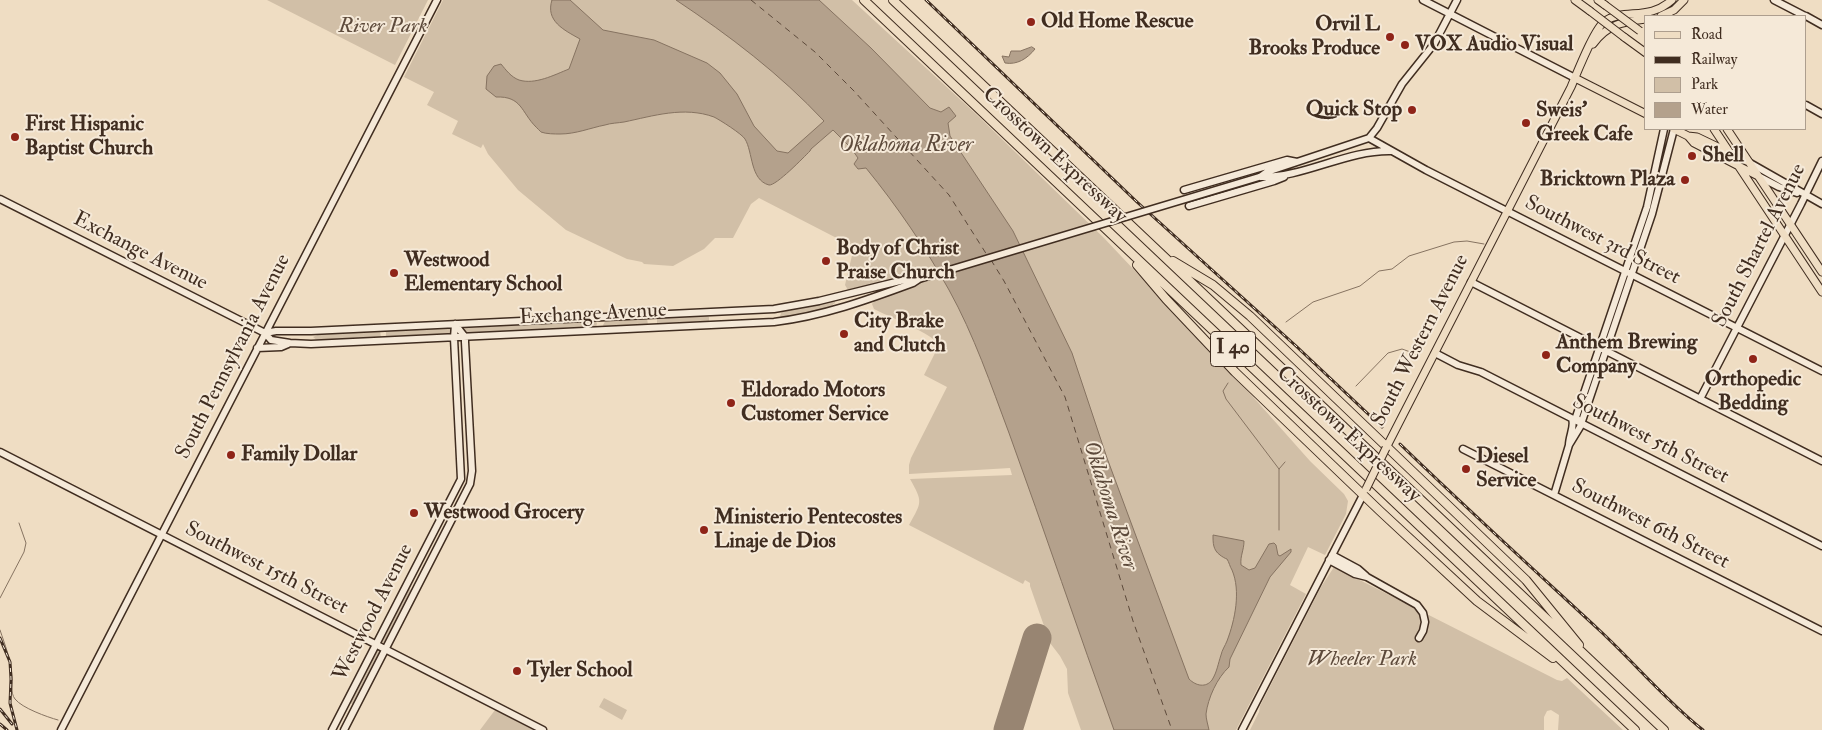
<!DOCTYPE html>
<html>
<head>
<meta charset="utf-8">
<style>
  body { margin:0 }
  #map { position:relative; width:1822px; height:730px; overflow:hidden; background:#efddc3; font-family:"IM FELL Double Pica",serif }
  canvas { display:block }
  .legend { position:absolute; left:1644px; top:15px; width:162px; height:115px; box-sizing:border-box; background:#f5e9d8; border:1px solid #ad9e8e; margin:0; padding:6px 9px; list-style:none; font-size:15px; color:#402d20 }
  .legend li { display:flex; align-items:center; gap:10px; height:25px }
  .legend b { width:25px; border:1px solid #ad9e8e }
</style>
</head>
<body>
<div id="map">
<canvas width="1822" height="730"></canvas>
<ul class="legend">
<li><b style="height:6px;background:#efddc3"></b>Road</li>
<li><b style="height:6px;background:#402d20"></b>Railway</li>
<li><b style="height:14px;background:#d1bfa7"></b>Park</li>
<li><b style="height:14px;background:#b4a18c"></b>Water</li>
</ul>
</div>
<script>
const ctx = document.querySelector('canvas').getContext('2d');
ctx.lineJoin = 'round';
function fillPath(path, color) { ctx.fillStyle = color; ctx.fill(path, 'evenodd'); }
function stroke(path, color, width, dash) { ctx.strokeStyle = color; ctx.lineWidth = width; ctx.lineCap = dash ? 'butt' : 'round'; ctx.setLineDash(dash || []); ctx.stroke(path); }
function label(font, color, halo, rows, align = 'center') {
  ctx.font = font + ' "IM FELL Double Pica",serif'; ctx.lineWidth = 4; ctx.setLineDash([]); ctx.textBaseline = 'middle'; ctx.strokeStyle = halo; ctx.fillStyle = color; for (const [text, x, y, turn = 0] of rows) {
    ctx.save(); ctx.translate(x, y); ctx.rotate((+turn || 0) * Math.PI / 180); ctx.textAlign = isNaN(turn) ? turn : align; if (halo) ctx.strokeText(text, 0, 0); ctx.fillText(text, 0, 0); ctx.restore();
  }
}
fillPath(new Path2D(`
  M267,0h161l-33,65z
  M443,0h409l123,113 129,125 134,142 72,81 34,33 4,7 -2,13 -21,41 -17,-8 -18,38 16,9 -70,136h-155l-13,-37 -1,-24 -7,-13 -10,-13 -20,-57v-3l-5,-3 -2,4 -114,-59c13,-23 14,-23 1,-46l102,-4 -2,-7 -101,6v-9l2,-7 36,-71 -23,-12 13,-26 2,3 7,-2c-19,-20 -48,-29 -72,-41l-2,-5 2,-3 44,-16 -3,-11 -67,16 -3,-5 9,-38 -95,-49 -8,6 -18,34h-18l-11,11 -31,17 -29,-2 -2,-2 -15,-3 -61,-29 -48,-40 -30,-36 -5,-10 -2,4 -29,-14 6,-13 -31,-16 7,-13 -30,-15z
  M835,300v3l-7,6 -46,9 -2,-2 2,-5z
  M706,315l3,2v6l-52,2v-6l1,-2z
  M647,318l1,7 -44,2 -1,-2 3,-5z
  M594,320l3,3 -1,5 -128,7 -4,-4 1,-3z
  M451,327l1,2 -1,6 -65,3v-8z
  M380,330l1,8 -63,3 -5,-4 9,-4z
  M1334,567l223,113 5,1 5,-3 56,52h-65l1,-15 -8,-5 -4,1 -3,6v13h-294l9,-18 1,-6 61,-119z
  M410,589l2,3 -27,52h-3l-2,-3 26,-51z
  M378,649l3,2 -26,53h-3l-3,-2 26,-52z
  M604,698l23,12 -5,10 -23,-13z
  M495,710l38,20h-53z`), '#d1bfa7');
const water = new Path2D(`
  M552,0h18l33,30 51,10 53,23 13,10 17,21 17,32 23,25 11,2 36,-32c-44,-47 -94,-85 -148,-121h143l52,48 59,60 11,4 8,-5 7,9 -8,7 2,13 63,95 59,122 35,105 82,221c7,7 17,9 23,1 5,-8 6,-16 9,-25 1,-5 4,-9 6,-14 8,-21 14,-50 5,-71 -2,-3 -3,-8 -5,-11 -1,0 -6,-3 -7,-4 -7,-5 -7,-12 -7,-20l31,6c0,9 -4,15 -3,24l8,5 6,-2 14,-24 5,-1 2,2 2,10 2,1 11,-7v3l-21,25 -40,82 -1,8c-12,11 -21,31 -23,47 0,5 2,11 3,16h-95c-36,-99 -69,-198 -105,-297 -18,-48 -35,-98 -60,-143 -24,-43 -52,-84 -83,-122l-8,1 -4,-5 4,-6 -7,-10 -18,-18 -22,19 -1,2c-6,6 -34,35 -41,34 -19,-5 -16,-33 -24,-46 -3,-5 -25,-19 -31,-22 -30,-11 -61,-1 -90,5 -6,1 -13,1 -19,3 -15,3 -29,9 -45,9 -5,0 -14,0 -19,-2 0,0 -5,-5 -5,-5 -15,-15 -14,-31 -40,-30l-10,-8 1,-13 7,-10 7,-2c5,6 10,13 18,16 16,5 35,-5 50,-11l11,-30c-16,-9 -35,-18 -28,-39z
  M1032,47l3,2c-8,10 -18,16 -30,14l-3,-7 7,1 2,-6h9z`);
fillPath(water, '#b4a18c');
stroke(water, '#867361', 1);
stroke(new Path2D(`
  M1286,322l27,-20 47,-16 19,-15 13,-2 17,-13 45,-14 13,-1 17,3
  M1228,383l-5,8 3,8 53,70
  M1356,386l32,-33 14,-4 14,5
  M1279,530v-61l6,-7
  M0,598l24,-46 2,-9 -7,-20
  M0,630c5,15 11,30 12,46 1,7 -2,17 3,23 7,9 32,18 43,21`), '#867361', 1);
stroke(new Path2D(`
  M751,0l64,52 39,39 95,104 38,60
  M991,260l13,21 61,116 68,224 39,109`), '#5d4a3b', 1, [6, 5]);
stroke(new Path2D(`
  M1008,730l29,-92`), '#988572', 29);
const secondary = new Path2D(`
  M1423,0l152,78
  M1774,0l31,16
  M1806,16l16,9
  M1806,105l16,9
  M1369,138l57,32 396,201
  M1369,138l8,-10 25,-44 32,-40 23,-44
  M1750,163l72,41
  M1758,176l21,11 18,6
  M1259,177c45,1 87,-27 132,-26
  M1260,177l7,-5 102,-34
  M1184,190l103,-30 10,2
  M0,199l265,134 6,7 19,3 21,1 463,-22c49,-6 93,-22 139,-39l6,-4
  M1189,206l85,-25 10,-4
  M1471,282l351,179
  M265,333l11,-2h35l463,-22 45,-8 93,-23 7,1
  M257,348l24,-1 7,-3
  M1435,353l23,12 23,7 341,174
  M1700,399l101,-195 21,-43
  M1580,422l-4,-5 1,-3 70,-207 17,-78
  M1569,445l11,-18 72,-213 22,-85
  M1463,449l359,182
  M0,452l543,278
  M1554,495l15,-50c0,-9 6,-19 3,-26
  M1332,555l26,14 8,7
  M1329,560l26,14 12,3 50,28 6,8 2,9 -2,9 -4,7
  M61,730l376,-730
  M332,730l129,-251 -7,-141 1,-14
  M344,730l126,-246 2,-13 -7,-129v-5l-10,-13
  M1242,730l121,-235`);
const primary = new Path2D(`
  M1575,0l15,11
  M1598,0l7,5
  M1661,16l13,-6 10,-10
  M1624,37l22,16
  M1593,44c15,-20 29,-22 53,-25
  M1575,78l71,36
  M1674,129l14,7 6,7 64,33
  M1714,129l108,163
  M1727,129l95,143
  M1688,136l9,1 52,25
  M1386,448l185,-361c6,-14 24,-60 34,-66 20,-13 44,0 67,-21`);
const highway = new Path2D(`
  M864,0l771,730
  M893,0l771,730
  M1173,261l40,24 37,31 276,264 53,65
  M1137,265l29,34 69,73 145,139 97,90 76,57`);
stroke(secondary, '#402d20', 9);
stroke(primary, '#402d20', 9);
stroke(highway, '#402d20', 10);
stroke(secondary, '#f5e9d8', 6);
stroke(primary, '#efddc3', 7);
stroke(highway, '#efddc3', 8);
const rail = new Path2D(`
  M926,0l211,202 159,144 86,81
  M1400,444c65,63 131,123 197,184 36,33 67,71 106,102
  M0,638l10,24 1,17 -1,24 7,27
  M0,709l12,15
  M0,724l7,6`);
stroke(rail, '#402d20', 3);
stroke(rail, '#f5e9d8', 1, [4]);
const secondaryBridge = new Path2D(`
  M919,279l340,-102`);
const primaryBridge = new Path2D(`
  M1605,5l35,26
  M1590,11l34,26
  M1366,489l20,-41`);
stroke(secondaryBridge, '#402d20', 9, []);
stroke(primaryBridge, '#402d20', 9, []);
stroke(secondaryBridge, '#f5e9d8', 6);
stroke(primaryBridge, '#efddc3', 7);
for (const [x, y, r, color] of [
  [1031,22,5,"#8f2418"],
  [1390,37,5,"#8f2418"],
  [1405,45,5,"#8f2418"],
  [1412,110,5,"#8f2418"],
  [1526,123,5,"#8f2418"],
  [15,137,5,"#8f2418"],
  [1692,156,5,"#8f2418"],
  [1685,180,5,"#8f2418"],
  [826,261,5,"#8f2418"],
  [394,273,5,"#8f2418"],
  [844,334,5,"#8f2418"],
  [1546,355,5,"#8f2418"],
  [1753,359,5,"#8f2418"],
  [731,403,5,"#8f2418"],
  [231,455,5,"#8f2418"],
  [1466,469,5,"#8f2418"],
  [414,513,5,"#8f2418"],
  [704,530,5,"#8f2418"],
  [517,671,5,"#8f2418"]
]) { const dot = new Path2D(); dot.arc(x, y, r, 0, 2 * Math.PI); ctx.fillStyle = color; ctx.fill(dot); stroke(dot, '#f5e9d8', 2); }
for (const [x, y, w] of [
  [1233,349,45]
]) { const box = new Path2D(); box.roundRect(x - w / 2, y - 17.5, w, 35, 4); ctx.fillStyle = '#f5e9d8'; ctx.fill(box); stroke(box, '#402d20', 1); }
label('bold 20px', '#402d20', null, [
  ["I 40",1233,349]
]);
label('bold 21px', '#402d20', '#f5e9d8', [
  ["Old Home Rescue",1041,22],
  ["Orvil L",1380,25,"right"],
  ["Brooks Produce",1380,49,"right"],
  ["VOX Audio Visual",1415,45],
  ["Quick Stop",1402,110,"right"],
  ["Sweis'",1536,111],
  ["Greek Cafe",1536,135],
  ["First Hispanic",25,125],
  ["Baptist Church",25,149],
  ["Shell",1702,156],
  ["Bricktown Plaza",1675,180,"right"],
  ["Body of Christ",836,249],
  ["Praise Church",836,273],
  ["Westwood",404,261],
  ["Elementary School",404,285],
  ["City Brake",854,322],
  ["and Clutch",854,346],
  ["Anthem Brewing",1556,343],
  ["Company",1556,367],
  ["Orthopedic",1753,380,"center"],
  ["Bedding",1753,404,"center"],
  ["Eldorado Motors",741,391],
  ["Customer Service",741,415],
  ["Family Dollar",241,455],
  ["Diesel",1476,457],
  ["Service",1476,481],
  ["Westwood Grocery",424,513],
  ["Ministerio Pentecostes",714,518],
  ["Linaje de Dios",714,542],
  ["Tyler School",527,671]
], 'left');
label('italic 21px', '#5d4a3b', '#f5e9d8', [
  ["River Park",383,27],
  ["Wheeler Park",1362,660]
]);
label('21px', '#402d20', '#f5e9d8', [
  ["Crosstown Expressway",1054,156,43],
  ["Southwest 3rd Street",1602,241,27],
  ["South Shartel Avenue",1760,246,-63],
  ["Exchange Avenue",140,252,27],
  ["Exchange Avenue",593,315,-3],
  ["South Western Avenue",1421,341,-63],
  ["South Pennsylvania Avenue",234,357,-63],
  ["Crosstown Expressway",1348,435,43],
  ["Southwest 5th Street",1650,440,27],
  ["Southwest 6th Street",1650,525,27],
  ["Southwest 15th Street",266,569,27],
  ["Westwood Avenue",374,613,-63]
]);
label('italic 22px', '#5d4a3b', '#f5e9d8', [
  ["Oklahoma River",906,146],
  ["Oklahoma River",1109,506,72]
]);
</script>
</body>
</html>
